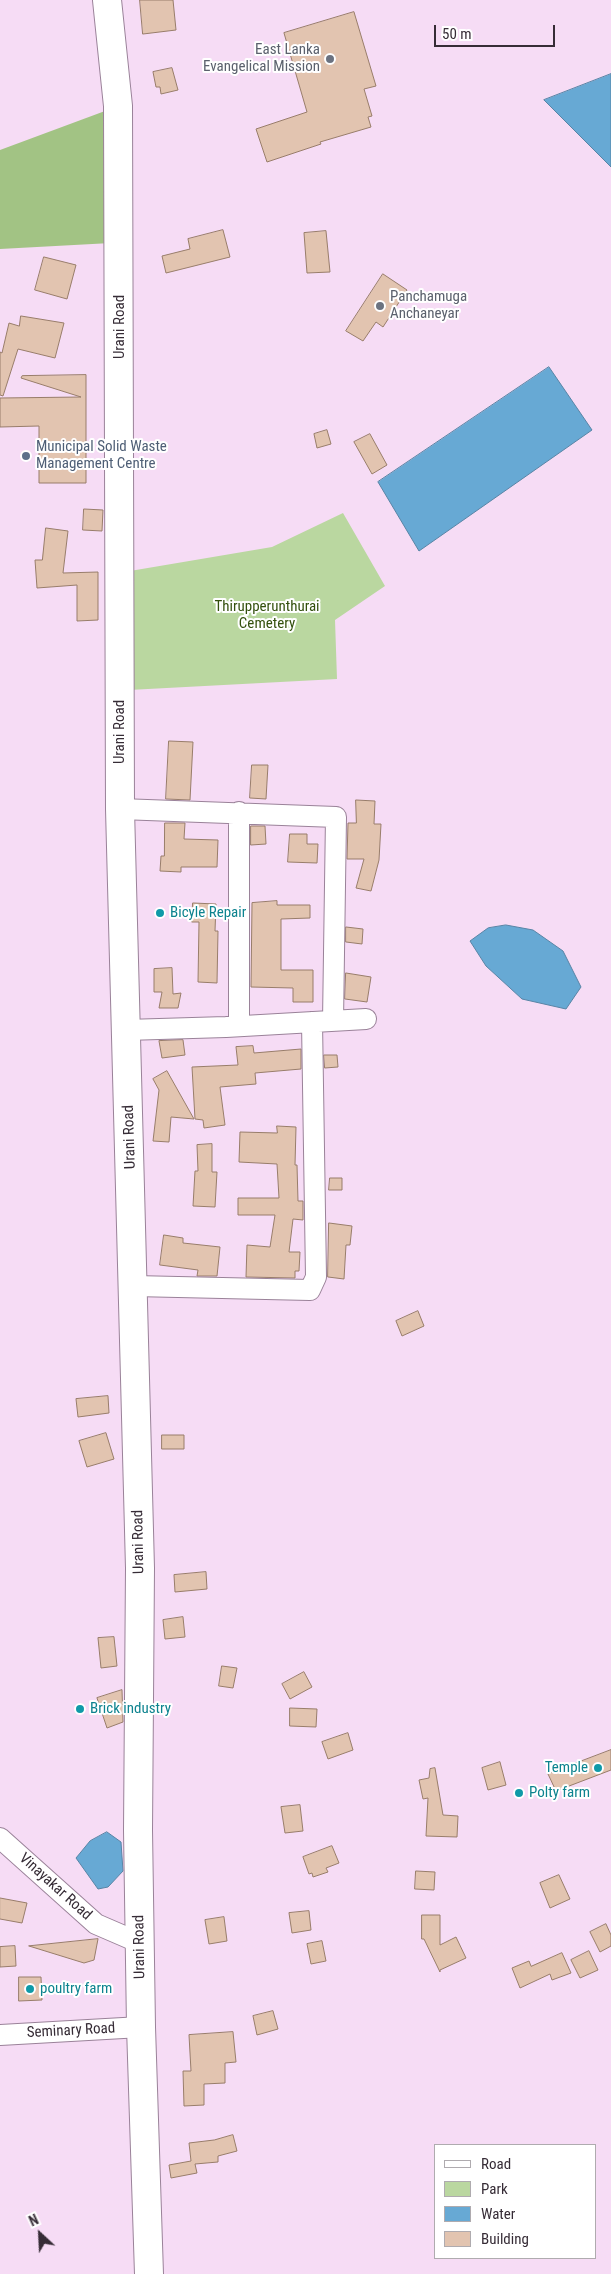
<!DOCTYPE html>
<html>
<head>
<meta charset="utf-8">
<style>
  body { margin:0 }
  #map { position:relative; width:611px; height:2274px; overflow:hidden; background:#f6dcf5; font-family:"Roboto Condensed",sans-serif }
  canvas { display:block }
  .legend { position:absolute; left:434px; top:2144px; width:162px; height:115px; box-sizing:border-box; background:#fff; border:1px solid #afabaf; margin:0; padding:6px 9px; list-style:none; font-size:15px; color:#362c36 }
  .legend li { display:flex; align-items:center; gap:10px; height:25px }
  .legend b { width:25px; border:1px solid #afabaf }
  .north { position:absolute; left:15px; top:2209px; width:50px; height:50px; -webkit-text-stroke:4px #fff; paint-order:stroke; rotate:335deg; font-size:14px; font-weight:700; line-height:20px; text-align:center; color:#362c36 }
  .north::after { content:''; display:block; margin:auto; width:18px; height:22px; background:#362c36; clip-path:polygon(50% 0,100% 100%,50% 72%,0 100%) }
  .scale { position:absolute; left:434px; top:25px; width:121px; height:22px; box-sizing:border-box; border:2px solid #362c36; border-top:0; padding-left:6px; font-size:15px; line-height:18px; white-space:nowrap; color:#362c36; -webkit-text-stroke:4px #fff; paint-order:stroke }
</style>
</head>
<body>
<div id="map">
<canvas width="611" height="2274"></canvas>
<ul class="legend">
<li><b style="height:6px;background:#fff"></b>Road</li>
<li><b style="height:14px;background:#bad7a0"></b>Park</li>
<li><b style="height:14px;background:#67a9d4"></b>Water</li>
<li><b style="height:14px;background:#e2c4b0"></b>Building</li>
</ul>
<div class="north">N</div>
<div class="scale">50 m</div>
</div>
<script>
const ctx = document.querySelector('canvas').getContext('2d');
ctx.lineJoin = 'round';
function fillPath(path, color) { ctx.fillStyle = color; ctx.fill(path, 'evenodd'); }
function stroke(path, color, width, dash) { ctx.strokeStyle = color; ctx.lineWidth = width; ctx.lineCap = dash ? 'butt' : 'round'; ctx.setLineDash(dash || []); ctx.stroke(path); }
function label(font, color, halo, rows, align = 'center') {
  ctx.font = font + ' "Roboto Condensed",sans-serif'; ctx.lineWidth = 4; ctx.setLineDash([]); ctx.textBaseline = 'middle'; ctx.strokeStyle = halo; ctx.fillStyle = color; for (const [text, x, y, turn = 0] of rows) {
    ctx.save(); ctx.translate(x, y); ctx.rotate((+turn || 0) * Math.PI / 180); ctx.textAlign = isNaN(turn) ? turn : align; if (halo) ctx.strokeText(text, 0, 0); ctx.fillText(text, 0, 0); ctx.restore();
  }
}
fillPath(new Path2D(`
  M343,513l42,73 -50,34 2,59 -208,11 1,-119 142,-24z`), '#bad7a0');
fillPath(new Path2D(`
  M105,111l6,132 -111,6v-99z`), '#a2c384');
const water = new Path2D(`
  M611,74v93l-67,-67z
  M549,367l43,63 -173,121 -41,-69z
  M506,925l27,5 30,21 18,36 -15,22 -44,-10 -36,-33 -16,-25 18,-13z
  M107,1832l14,10 2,29 -15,16 -10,2 -22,-31 14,-17z`);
fillPath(water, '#67a9d4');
stroke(water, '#5884a5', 1);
const building = new Path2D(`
  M140,0h33l3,30 -33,4z
  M354,12l22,74 -12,3 8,27 -4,1 3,10 -51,15 1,2 -54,18 -11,-33 51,-17 -23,-79z
  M172,68l6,22 -17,4 -1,-7h-4l-3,-15z
  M223,230l7,27 -64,16 -4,-17 28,-7 -2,-10z
  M326,231l4,41 -23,1 -3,-40z
  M44,257l32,8 -9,34 -32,-9z
  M383,274l24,16 -24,37 -7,-5 -13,19 -17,-10z
  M21,316l43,7 -9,35 -37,-9 -15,47 -3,-1v-43l2,1 7,-30 10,3z
  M86,375v108h-47v-57l-39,1v-29l81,-1 -60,-19 1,-2z
  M327,430l4,14 -14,4 -3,-14z
  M370,434l17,31 -15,9 -18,-32z
  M84,509l19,1 -1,21 -19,-1z
  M46,528l22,3 -5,42 35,-1v48l-21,1v-36l-40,3 -2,-28h7z
  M169,741l24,1 -3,58 -24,-1z
  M252,765h16l-2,34 -16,-1z
  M356,800l19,1 -1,23h7l-2,36 -8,31 -15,-3 8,-29h-17l1,-36h8z
  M165,823h20l-1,16 34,1 -1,27h-36v5l-21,-1 1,-15h3z
  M251,826h14l1,18 -15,1z
  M290,834h17v10h11l-1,19 -29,-1z
  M277,901v4h33v13l-29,1v51h32v32h-20v-14l-42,-1 1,-84z
  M193,903l23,1 -1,27h3l-1,52 -19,-1 1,-60h-7z
  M346,927l17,2 -1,15 -16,-2z
  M172,968l1,26 8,-1 -3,15h-19l3,-16h-8v-23z
  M346,973l25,4 -4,25 -22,-3z
  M183,1040l2,15 -23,3 -3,-17z
  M253,1046l1,7 47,-4v20l-46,4 1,11 -36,3 5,38 -21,3 -1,-8 -8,-1 -3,-52 46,-2 -2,-18z
  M324,1055h13l1,12 -13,1z
  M167,1071l27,48 -23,-2 -2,25 -16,-1 6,-51 -6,-11z
  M277,1126l19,1 -1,38h2l1,36h5v19l-10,-1 -4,33h11l-1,19h-4v7l-49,-1 1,-32 23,2 5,-32h-37v-17h41l-2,-34 -38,-2 1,-30 37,1z
  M212,1144v28h5l-2,35 -22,-1 2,-35h3l-1,-26z
  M330,1178h12v12h-13z
  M329,1223l23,3 -2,19h-4l-2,34 -16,-2z
  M164,1235l19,3v5l37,4 -3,29h-20l1,-6 -38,-5z
  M418,1311l6,15 -22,10 -6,-15z
  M108,1396l1,17 -31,4 -2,-18z
  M106,1433l8,26 -27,8 -8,-26z
  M162,1435h22v14h-22z
  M206,1572l1,17 -32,3 -1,-17z
  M183,1617l2,20 -20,2 -2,-19z
  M114,1637l3,29 -16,2 -3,-30z
  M222,1666l15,2 -4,20 -14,-2z
  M304,1672l8,15 -22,12 -8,-15z
  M122,1690l1,32 -16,6 -10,-30z
  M290,1708l27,1 -1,18 -26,-1z
  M348,1733l5,17 -25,9 -6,-17z
  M611,1750v20l-55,21 -8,-17z
  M500,1762l6,23 -18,5 -6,-22z
  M435,1768l8,47 15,1 -1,21 -31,-1 2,-38 -5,1 -4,-19 10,-2 1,-9z
  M300,1805l3,26 -18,2 -4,-26z
  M332,1846l7,17 -13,5 2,4 -15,5 -1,-4 -3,1 -6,-17z
  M416,1871l19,1 -1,18 -19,-1z
  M559,1875l11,24 -20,9 -10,-25z
  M0,1898l27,5 -5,20 -22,-4z
  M309,1911l2,19 -19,3 -3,-20z
  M422,1915h18v30l16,-8 10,21 -26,12v2l-16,-33h-2z
  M224,1917l3,24 -18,3 -4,-24z
  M606,1924l5,11v11l-11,6 -10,-20z
  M98,1939l-4,21 -10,3 -55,-17z
  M322,1941l4,20 -15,3 -4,-20z
  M15,1946l1,20 -16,1v-20z
  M589,1951l9,19 -18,8 -9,-18z
  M562,1953l9,20 -19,7 -2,-6 -30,14 -8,-20 17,-7 2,5z
  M19,1977h22l1,23 -23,1z
  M273,2011l5,18 -21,6 -4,-19z
  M233,2032l3,30 -11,1v20l-21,1v21l-20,1 -1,-35h8l-2,-36z
  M233,2135l4,16 -19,5v6l-23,2 2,9 -26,5 -2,-13 22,-4 -2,-18 25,-3z`);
fillPath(building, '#e2c4b0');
stroke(building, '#987d6a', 1);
const minor = new Path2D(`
  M120,809l216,8 -3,204
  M239,812v214
  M126,1030l100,-3 140,-8
  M134,1286l176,4 6,-13 -4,-255
  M0,1838l96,86 44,19
  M0,2035l141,-8`);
const primary = new Path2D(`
  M107,0l11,106 2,703 20,759 -2,262 3,197 8,247`);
stroke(minor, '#9a8299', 22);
stroke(primary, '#9a8299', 30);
stroke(minor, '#fff', 20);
stroke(primary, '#fff', 28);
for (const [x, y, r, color] of [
  [330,59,5,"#6b7280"],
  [380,306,5,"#6b7280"],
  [26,456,5,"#5c6f8a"],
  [160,913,5,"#0f9aa8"],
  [80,1709,5,"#0f9aa8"],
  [598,1768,5,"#0f9aa8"],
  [519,1793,5,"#0f9aa8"],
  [30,1989,5,"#0f9aa8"]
]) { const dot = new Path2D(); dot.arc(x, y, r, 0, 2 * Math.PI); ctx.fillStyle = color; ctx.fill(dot); stroke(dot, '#fff', 2); }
label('15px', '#5b616d', '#fff', [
  ["East Lanka",320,50],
  ["Evangelical Mission",320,67],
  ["Panchamuga",390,297,"left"],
  ["Anchaneyar",390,314,"left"]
], 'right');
label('15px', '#362c36', '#fff', [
  ["Urani Road",120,327,-90],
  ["Urani Road",120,732,-90],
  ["Urani Road",130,1137,-92],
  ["Urani Road",139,1542,-91],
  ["Vinayakar Road",55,1887,42],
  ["Urani Road",140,1947,-91],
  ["Seminary Road",71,2031,-3]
]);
label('15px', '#4e5e75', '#fff', [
  ["Municipal Solid Waste",36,447],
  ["Management Centre",36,464]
], 'left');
label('15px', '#33500d', '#fff', [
  ["Thirupperunthurai",267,607],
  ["Cemetery",267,624]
]);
label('15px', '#0d838f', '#fff', [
  ["Bicyle Repair",170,913],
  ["Brick industry",90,1709],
  ["Temple",588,1768,"right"],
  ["Polty farm",529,1793],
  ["poultry farm",40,1989]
], 'left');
</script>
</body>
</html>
